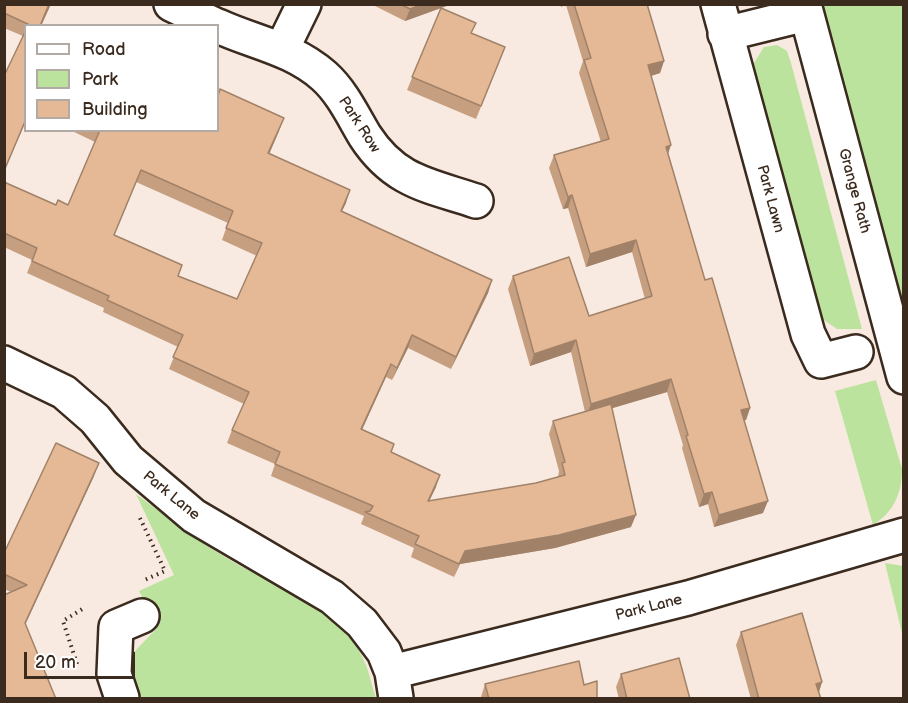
<!DOCTYPE html>
<html>
<head>
<meta charset="utf-8">
<style>
  body { margin:0 }
  #map { position:relative; width:908px; height:703px; overflow:hidden; background:#f8eae0; font-family:"Balsamiq Sans",sans-serif }
  canvas { display:block }
  .frame { position:absolute; inset:0; border:6px solid #3b2a1e; pointer-events:none }
  .legend { position:absolute; left:24px; top:24px; width:195px; height:108px; box-sizing:border-box; background:#fff; border:2px solid #b1aaa5; margin:0; padding:8px 10px; list-style:none; font-size:18px; color:#3b2a1e }
  .legend li { display:flex; align-items:center; gap:12px; height:30px }
  .legend b { width:30px; border:2px solid #b1aaa5 }
  .scale { position:absolute; left:24px; top:652px; width:111px; height:27px; box-sizing:border-box; border:3px solid #3b2a1e; border-top:0; padding-left:8px; font-size:18px; line-height:21px; white-space:nowrap; color:#3b2a1e; -webkit-text-stroke:4px #fff; paint-order:stroke }
</style>
</head>
<body>
<div id="map">
<canvas width="908" height="703"></canvas>
<div class="frame"></div>
<ul class="legend">
<li><b style="height:8px;background:#fff"></b>Road</li>
<li><b style="height:16px;background:#bce39e"></b>Park</li>
<li><b style="height:16px;background:#e6b996"></b>Building</li>
</ul>
<div class="scale">20 m</div>
</div>
<script>
const ctx = document.querySelector('canvas').getContext('2d');
ctx.lineJoin = 'round';
function fillPath(path, color) { ctx.fillStyle = color; ctx.fill(path, 'evenodd'); }
function stroke(path, color, width, dash) { ctx.strokeStyle = color; ctx.lineWidth = width; ctx.lineCap = dash ? 'butt' : 'round'; ctx.setLineDash(dash || []); ctx.stroke(path); }
function label(font, color, halo, rows, align = 'center') {
  ctx.font = font + ' "Balsamiq Sans",sans-serif'; ctx.lineWidth = 5; ctx.setLineDash([]); ctx.textBaseline = 'middle'; ctx.strokeStyle = halo; ctx.fillStyle = color; for (const [text, x, y, turn = 0] of rows) {
    ctx.save(); ctx.translate(x, y); ctx.rotate((+turn || 0) * Math.PI / 180); ctx.textAlign = isNaN(turn) ? turn : align; if (halo) ctx.strokeText(text, 0, 0); ctx.fillText(text, 0, 0); ctx.restore();
  }
}
fillPath(new Path2D(`
  M821,5h82v303z
  M777,45l10,6 4,12 71,266h-25l-19,-13 -65,-237 -1,-13 12,-19z
  M876,380l26,89c0,24 -8,43 -29,56l-38,-134z
  M136,494c34,25 68,52 106,73 43,23 104,46 123,96 5,11 7,24 11,35h-236l-11,-35 5,-11 24,-25 -19,-36 35,-16z
  M885,563l18,3v71z`), '#bce39e');
const minor = new Path2D(`
  M171,4l46,22
  M718,4l90,330 13,27 35,-9
  M804,4l100,373
  M218,26c37,17 74,22 106,50 18,16 29,40 41,60 30,46 63,49 111,65
  M725,34l81,-20
  M282,49l22,-45
  M4,363l60,29 31,27 33,41 66,56 138,81 30,26 22,29 8,20 4,26
  M392,672l296,-74 216,-63
  M122,698l-8,-24 2,-47 26,-11`);
stroke(minor, '#3b2a1e', 38);
stroke(new Path2D(`
  M4,272v1
  M140,518l25,53 -23,10
  M77,664l-14,-43 21,-13`), '#3b2a1e', 4, [1.5, 4.5]);
stroke(minor, '#fff', 33);
fillPath(new Path2D(`
  M4,4h47l-10,22h-15v95l-22,51v-96l19,-40 -19,-8z
  M371,4h81l-11,4 31,26 28,26 -24,59 -69,-29 34,-82 -36,13z
  M560,4h87l17,57 -4,12 -9,3 17,78 37,126 45,128 -4,12h-2l19,93 -49,14 -6,-23 -9,3 -17,-59 1,-3 -16,-53 -55,16 19,119 -76,21 -95,16 -6,13 -43,-20 3,-9 -53,-24 3,-8 -93,-40 4,-12 -48,-21 5,-13 12,-26 -75,-35 9,-22 -75,-35 1,-4 -77,-35 5,-13 -28,-13v-65l52,23h12l27,-63 -25,-12 209,1 -10,23 77,49 -4,8 150,69 -4,13 -37,76 -43,-21 -16,32 -6,-3 -24,52 74,58 -7,14 107,-18 22,-6 1,-6 -10,-37 4,-13 32,-9 -14,-60 -41,14 -22,-77 5,-13 76,40 56,-17 -13,-47 -46,15 -18,-59 -5,1 -14,-41 5,-13 47,-13 -22,-69 4,-12 -17,-56 -5,2zM136,182l92,41 -6,17 35,16 -20,43 -59,-23 -64,-41z
  M94,476l-69,148 -14,-32 -7,-3v-36z
  M741,632l81,50 -3,10 2,7h-70l-15,-54z
  M621,674l69,25h-71l-3,-12z
  M485,684l99,1 13,14h-116v-2z`), '#c69f81');
fillPath(new Path2D(`
  M49,4h2l-10,22h-1z
  M423,4h29l-47,17 5,-12z
  M664,61l-4,12 -16,5 4,-13z
  M284,118l-5,13 -15,35 4,-13z
  M671,145l-4,12 -1,-10z
  M350,190l-4,13 -10,20 5,-12z
  M572,195l-4,13 -5,1 5,-12z
  M636,240l-4,12 -46,15 4,-13z
  M492,280l-4,13 -37,76 5,-12z
  M412,335l-4,13 -16,32 5,-12z
  M576,340l-5,12 -41,14 4,-12z
  M391,364l-5,13 -29,64 4,-12z
  M671,379l-4,13 -81,24 5,-12z
  M750,408l-4,12 -9,3 4,-13z
  M99,463l-5,13 -74,160 5,-13z
  M440,475l-4,12 -13,27 5,-13z
  M712,492l-4,12 -9,3 5,-13z
  M768,501l-5,12 -49,14 5,-12z
  M636,515l-5,12 -76,21 -95,16 -6,13 11,-26z
  M822,682l-4,13 -2,-11z`), '#a18269');
const building = new Path2D(`
  M4,4h45l-9,22h-8l-28,-13z
  M400,4h23l-13,5z
  M574,4h73l17,57 -16,4 23,80 -5,2 39,133 7,-2 38,130 -9,2 27,91 -49,14 -7,-23 -8,2 -18,-58 2,-1 -17,-56 -80,25 -15,-64 -42,14 -21,-78 56,-19 20,59 63,-20 -16,-56 -46,14 -18,-59 -4,2 -14,-42 55,-16 -25,-79 7,-2z
  M441,8l35,15 -5,10 34,14 -24,59 -69,-29z
  M26,30v89l-22,52v-95z
  M220,89l64,29 -16,35 82,37 -9,21 151,69 -36,77 -44,-22 -15,33 -6,-4 -30,65 33,15 -3,8 49,23 -12,26 108,-18 29,-8 -3,-12 3,-1 -12,-41 58,-17 25,111 -77,20 -94,16 -6,13 -44,-20 4,-8 -54,-24 5,-1 3,-5 -98,-42 5,-12 -48,-22 17,-38 -76,-35 10,-22 -76,-35 2,-4 -77,-35 5,-13 -33,-15v-51l52,23 2,-5 10,5 32,-75h118v-34zM141,170l92,41 -7,17 36,15 -25,56 -59,-23 4,-11 -68,-30z
  M56,443l43,20 -74,160 31,76h-52v-104l23,-10 -23,-11v-21z
  M802,613l20,69 -6,2 5,15h-62l-18,-67z
  M679,658l11,41h-63l-6,-25z
  M579,661l5,24 13,-4v18h-108l-4,-15z`);
fillPath(building, '#e6b996');
stroke(building, '#a18269', 1.5);
label('15px', '#3b2a1e', '#fff', [
  ["Park Row",359,125,57],
  ["Grange Rath",854,191,75],
  ["Park Lawn",770,199,75],
  ["Park Lane",171,496,39],
  ["Park Lane",649,608,-14]
]);
</script>
</body>
</html>
